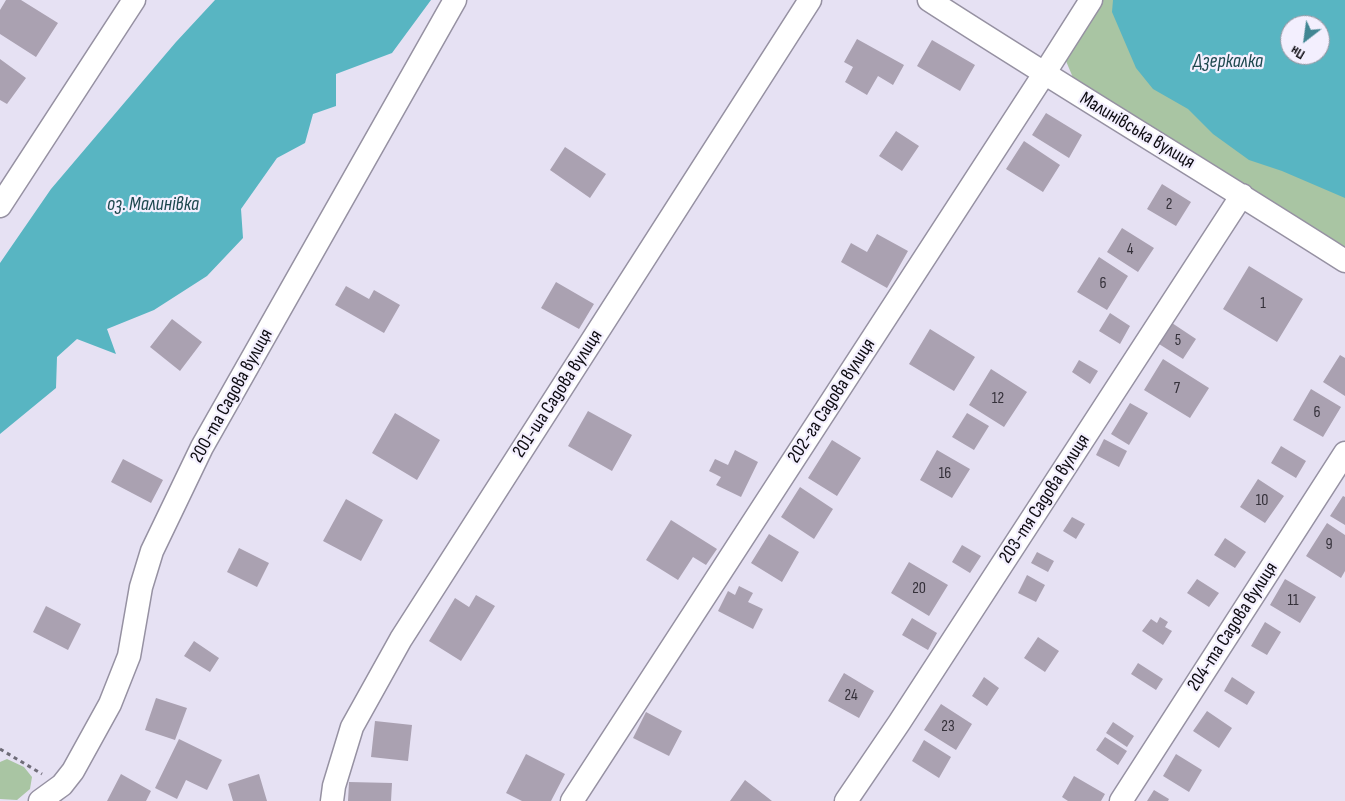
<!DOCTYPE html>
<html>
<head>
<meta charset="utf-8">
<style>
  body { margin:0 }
  #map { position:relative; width:1345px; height:801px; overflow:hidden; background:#e6e1f3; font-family:"Sofia Sans Condensed",sans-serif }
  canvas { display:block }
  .north { position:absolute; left:1280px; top:15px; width:50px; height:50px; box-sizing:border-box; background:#f3effe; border:1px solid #97949f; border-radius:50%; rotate:210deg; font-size:14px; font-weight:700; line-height:20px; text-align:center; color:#0d0b11 }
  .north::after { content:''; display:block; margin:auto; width:18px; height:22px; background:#418693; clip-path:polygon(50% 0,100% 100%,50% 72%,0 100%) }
</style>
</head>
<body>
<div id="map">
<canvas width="1345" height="801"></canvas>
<div class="north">Пн</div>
</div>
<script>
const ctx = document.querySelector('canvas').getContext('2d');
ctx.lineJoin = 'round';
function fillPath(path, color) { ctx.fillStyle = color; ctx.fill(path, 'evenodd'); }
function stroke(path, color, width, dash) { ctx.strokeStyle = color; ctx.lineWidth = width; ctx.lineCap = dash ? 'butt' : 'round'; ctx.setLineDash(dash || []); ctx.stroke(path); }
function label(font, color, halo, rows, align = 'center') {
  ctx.font = font + ' "Sofia Sans Condensed",sans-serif'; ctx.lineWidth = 4.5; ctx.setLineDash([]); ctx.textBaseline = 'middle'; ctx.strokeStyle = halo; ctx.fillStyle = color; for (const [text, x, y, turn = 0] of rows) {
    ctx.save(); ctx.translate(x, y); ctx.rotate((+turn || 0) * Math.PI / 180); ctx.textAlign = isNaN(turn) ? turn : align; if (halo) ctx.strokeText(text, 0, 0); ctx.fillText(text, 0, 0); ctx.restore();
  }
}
fillPath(new Path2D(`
  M1097,0h248v249l-271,-169 -11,-26zM1290,25h30v30h-30z
  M7,759l17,8 8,10 -2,12 -13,11 -17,-1v-37z`), '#a9c5a3');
fillPath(new Path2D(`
  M215,0h216l-39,53 -56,21v32l-23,8 -8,29 -28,15 -36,51 2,29 -36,38 -53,34 -47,19 9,25 -39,-15 -20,18 -1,31 -56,46v-171l51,-74 125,-147z
  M1113,0h232v198l-63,-27 -33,-11 -36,-26 -25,-25 -35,-20 -17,-21 -24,-56zM1290,25h30v30h-30z`), '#58b5c2');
fillPath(new Path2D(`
  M6,0h15l37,23 -22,34 -36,-23v-24z
  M857,39l47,26 -11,20 -15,-9 -11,19 -22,-13 8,-15 -9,-5z
  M932,40l43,25 -15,26 -43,-25z
  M0,59l26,19 -19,26 -7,-4z
  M1046,113l36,22 -13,23 -37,-23z
  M896,131l23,15 -17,25 -23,-15z
  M1024,141l36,24 -17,27 -37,-23z
  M565,147l41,27 -16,24 -40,-28z
  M1162,184l29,18 -15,24 -29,-17z
  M1122,228l32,20 -16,24 -31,-20z
  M877,234l31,17 -21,37 -46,-26 10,-19 16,9z
  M1099,257l29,19 -21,34 -30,-18z
  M1249,266l54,33 -26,43 -54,-33z
  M556,282l38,22 -15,25 -38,-21z
  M346,286l23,13 5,-9 26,15 -16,28 -49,-28z
  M1110,313l20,13 -10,18 -21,-13z
  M172,319l30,23 -22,29 -30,-24z
  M1172,323l24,16 -13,20 -24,-15z
  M930,329l45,28 -21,34 -45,-27z
  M1340,355l5,3v38l-22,-14z
  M1163,359l46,29 -19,30 -46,-28z
  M1079,360l19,11 -8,13 -18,-12z
  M991,369l36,23 -23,35 -35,-22z
  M1311,389l30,18 -18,30 -30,-17z
  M1130,403l18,10 -19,32 -18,-11z
  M588,411l44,24 -20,36 -44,-25z
  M395,413l45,27 -23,40 -45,-27z
  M967,413l22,13 -15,24 -22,-13z
  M1104,439l23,12 -8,16 -23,-12z
  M832,440l29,18 -24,38 -29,-18z
  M1281,446l25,15 -10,17 -25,-15z
  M735,450l23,12 -17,35 -25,-12 5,-8 -12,-6 6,-12 13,6z
  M937,450l33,19 -18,29 -32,-18z
  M123,459l40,21 -12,23 -40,-21z
  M1258,479l26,17 -19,27 -25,-16z
  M800,487l33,22 -19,30 -33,-22z
  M1343,496l2,1v28l-15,-9z
  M346,499l37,21 -22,41 -38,-20z
  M1072,517l13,7 -9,15 -13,-8z
  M671,520l46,29 -11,16 -13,-8 -15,23 -32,-20z
  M1327,523l18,12v36l-4,7 -35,-22z
  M769,534l30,18 -17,30 -31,-19z
  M1225,538l21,14 -11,16 -21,-13z
  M962,545l19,11 -11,17 -18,-11z
  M239,548l30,15 -12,24 -30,-15z
  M1037,552l17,9 -6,11 -17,-9z
  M909,562l39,23 -19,31 -38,-23z
  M1027,575l18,10 -9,17 -18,-9z
  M1197,579l22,14 -10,14 -22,-14z
  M1285,579l31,18 -16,26 -30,-18z
  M739,586l14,7 -5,9 15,7 -10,20 -35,-18 10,-20 7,4z
  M476,595l19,11 -34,55 -32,-20 26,-43 14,9z
  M46,606l35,18 -13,26 -35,-18z
  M1160,617l8,5 -3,5 7,4 -9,14 -21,-14 9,-12 6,4z
  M912,618l25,15 -9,17 -26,-15z
  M1265,622l16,10 -14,23 -16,-9z
  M1038,637l21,14 -14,21 -21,-14z
  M194,641l25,17 -9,14 -26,-16z
  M1138,663l25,16 -7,11 -25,-16z
  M844,673l30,18 -15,27 -31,-17z
  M984,677l15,11 -12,18 -15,-10z
  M1232,677l23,15 -8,13 -23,-14z
  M156,698l31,10 -12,32 -30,-10z
  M941,704l31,20 -16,26 -32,-20z
  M1207,711l25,17 -13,20 -26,-17z
  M646,712l36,19 -13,25 -36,-18z
  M375,721l37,4 -4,36 -37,-4z
  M1113,722l21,14 -7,11 -21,-14z
  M1105,737l22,14 -9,14 -22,-15z
  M179,739l43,21 -15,30 -21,-10 -9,19 -22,-11z
  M924,740l27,17 -12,21 -27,-17z
  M526,754l39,20 -14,27h-29l-16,-8z
  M1176,754l26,16 -13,22 -26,-16z
  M121,774l30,17 -5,10h-39z
  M259,774l8,27h-34l-5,-17z
  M1074,776l31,18 -4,7h-33l-6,-4z
  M745,780l27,21h-42z
  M349,782l43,1 -1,18h-43z
  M1154,790l15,9 -1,2h-21z`), '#aaa1b1');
const street = new Path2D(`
  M929,0c138,89 278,173 416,261
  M0,206l134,-206
  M40,801l22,-16 11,-14 37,-67 19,-48 12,-69 11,-36 50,-104 253,-447
  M332,801l2,-15 18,-59 49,-88 409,-639
  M572,801l472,-727 47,-74
  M846,801l53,-78 343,-528
  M1121,801l224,-348`);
stroke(street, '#9691a2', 25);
stroke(new Path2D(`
  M0,749l42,25`), '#6f6c78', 3, [4, 4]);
stroke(street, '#fff', 22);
label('16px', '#343039', null, [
  ["2",1169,205],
  ["4",1130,250],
  ["6",1103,284],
  ["1",1263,304],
  ["5",1178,341],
  ["7",1177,389],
  ["12",998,399],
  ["6",1317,413],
  ["16",945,474],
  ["10",1262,501],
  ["9",1329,545],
  ["20",919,589],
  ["11",1293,601],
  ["24",851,696],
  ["23",948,727]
]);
label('19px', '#0d0b11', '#f3effe', [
  ["Малинівська вулиця",1137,131,31],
  ["201-ша Садова вулиця",558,394,-57],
  ["200-та Садова вулиця",232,396,-61],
  ["202-га Садова вулиця",832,401,-57],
  ["203-тя Садова вулиця",1045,499,-57],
  ["204-та Садова вулиця",1233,627,-57]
]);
label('italic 20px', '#1d484e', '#f3effe', [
  ["Дзеркалка",1228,62],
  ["оз. Малинівка",153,205]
]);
</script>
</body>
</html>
